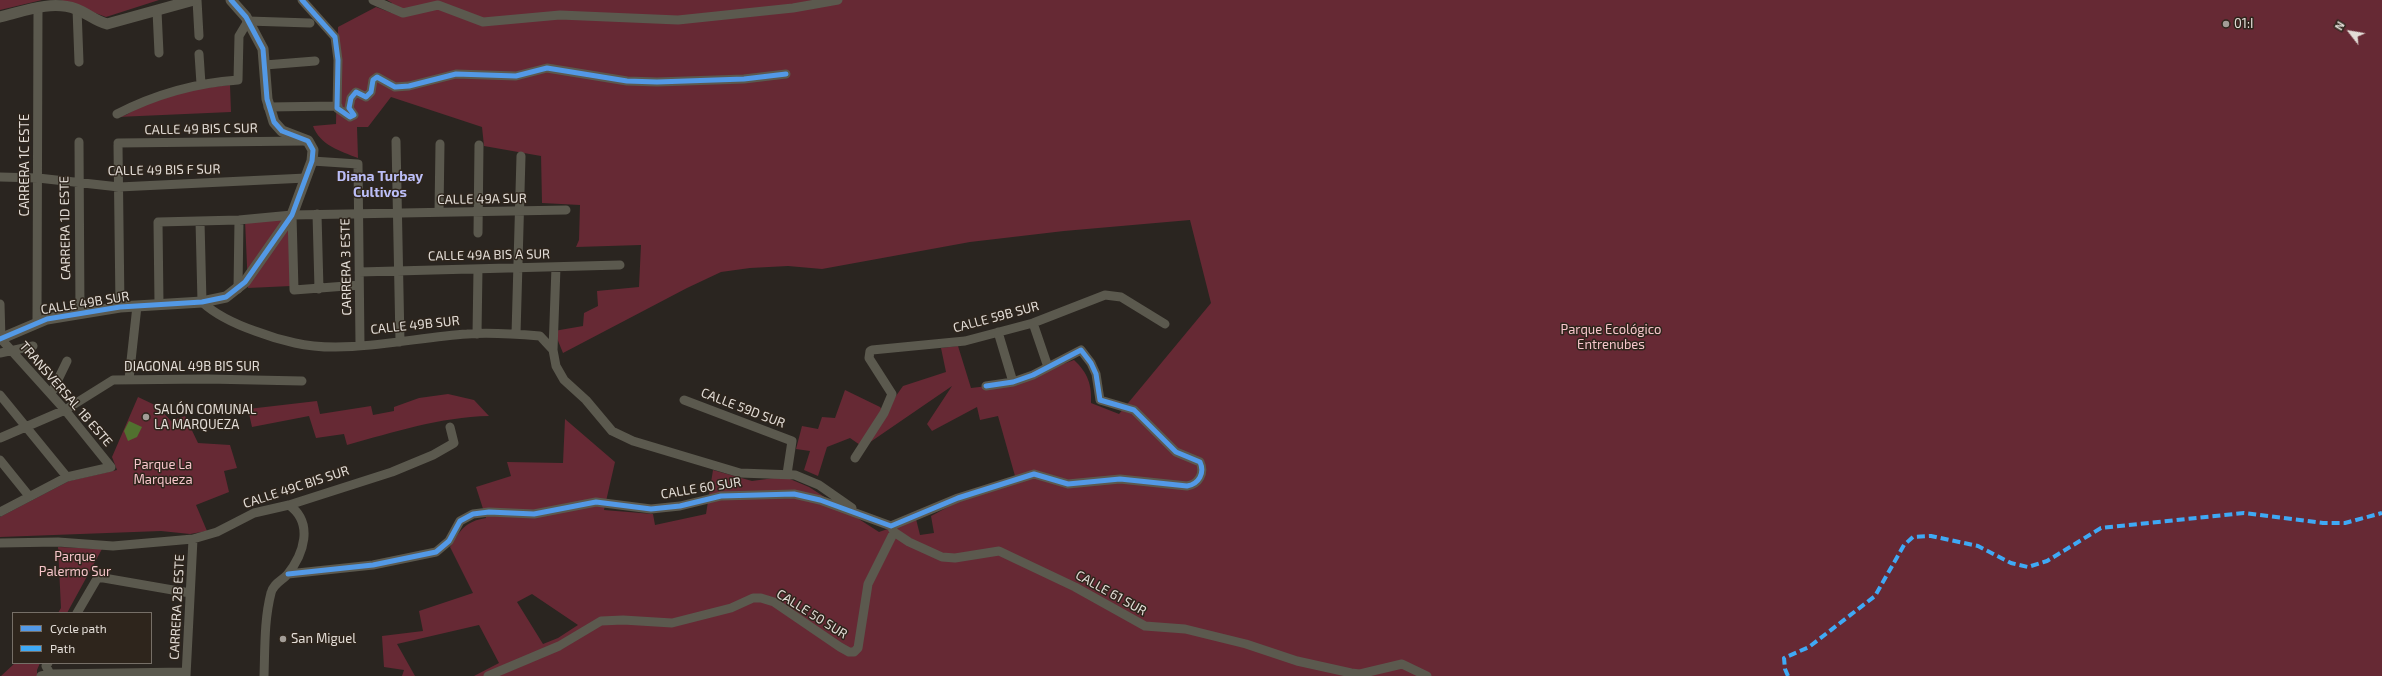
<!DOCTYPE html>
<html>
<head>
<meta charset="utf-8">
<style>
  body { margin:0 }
  #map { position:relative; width:2382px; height:676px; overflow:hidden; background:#2a2520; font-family:"Exo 2",sans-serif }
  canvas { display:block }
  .legend { position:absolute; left:12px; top:612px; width:140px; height:52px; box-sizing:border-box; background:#2e251c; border:1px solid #766f67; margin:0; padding:5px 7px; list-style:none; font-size:12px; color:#e3ddd7 }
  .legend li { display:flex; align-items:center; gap:8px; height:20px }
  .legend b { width:20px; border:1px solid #766f67 }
  .north { position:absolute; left:2330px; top:12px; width:40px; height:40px; -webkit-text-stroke:3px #2e251c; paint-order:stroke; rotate:301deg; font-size:11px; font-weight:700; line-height:16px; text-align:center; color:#e3ddd7 }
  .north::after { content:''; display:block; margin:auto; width:14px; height:18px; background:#e3ddd7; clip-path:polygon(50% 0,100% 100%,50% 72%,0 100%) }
</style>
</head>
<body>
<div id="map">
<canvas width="2382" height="676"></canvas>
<ul class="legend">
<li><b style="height:5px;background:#5399e6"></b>Cycle path</li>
<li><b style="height:5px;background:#3fa9f5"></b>Path</li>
</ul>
<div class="north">N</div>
</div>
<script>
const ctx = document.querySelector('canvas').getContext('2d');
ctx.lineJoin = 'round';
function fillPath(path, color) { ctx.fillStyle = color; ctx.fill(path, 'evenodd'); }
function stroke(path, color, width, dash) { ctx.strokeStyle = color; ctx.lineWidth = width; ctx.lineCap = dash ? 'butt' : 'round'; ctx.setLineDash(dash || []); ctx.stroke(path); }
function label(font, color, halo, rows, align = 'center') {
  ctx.font = font + ' "Exo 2",sans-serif'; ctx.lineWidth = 3; ctx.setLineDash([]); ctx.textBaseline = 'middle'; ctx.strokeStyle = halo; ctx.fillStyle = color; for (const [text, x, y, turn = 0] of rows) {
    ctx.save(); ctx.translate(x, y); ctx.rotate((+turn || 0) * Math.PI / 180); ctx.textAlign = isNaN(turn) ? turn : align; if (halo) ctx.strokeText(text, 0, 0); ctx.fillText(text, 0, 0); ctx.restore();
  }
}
fillPath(new Path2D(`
  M0,0h42l-42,10z
  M60,0h99l-53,17z
  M387,0h1995v676h-1908l25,-13 -20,-38 -82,19 18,32h-13l2,-6 -20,-3 -2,-31 41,-5 -4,-20 54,-18 -23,-46c10,-17 16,-26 36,-29l-10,-31 35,-11 -4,-14 56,1 2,-44 50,43 -11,48 49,4 2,11 51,-11 7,-44 39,11 22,-3 16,1 19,8 70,45 37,-13 4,16 14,-2 -3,-17 30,-16 56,-17 -19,-67 -18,4 -3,-13 -45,24 -5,-7 25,-38 -89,61 -13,-9 -23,9 -9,29 -14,-6 6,-19 -14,-2 6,-23 16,3 4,-12 13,1 10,-28 35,17 4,6 19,-27 43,-14 -5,-24 17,-2 13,42 42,-5 61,-23c14,13 18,25 17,43l28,11 92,-111 -21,-83 -126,11 -94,11 -148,27 -34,-3 -38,2 -29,4 -34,16 -124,65 -9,-22 29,-5 1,-13 14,-7 -1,-15 42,-4 2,-42 -65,2 3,-7 1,-35 -38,-2 -1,-49v2l-57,-10 -2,-19 -91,-30 -23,30h-11l1,31c-18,-7 -38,-13 -45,-32l23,-2 2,-97 38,-20 16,6v-10zM532,594l46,31 -20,13 -15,6 -26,-42z
  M230,85l1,27 -114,5 9,-2 13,-8 47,-17z
  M288,218l3,68 -43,2 -3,-68z
  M448,394l26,6 15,16c-49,1 -95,16 -142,29l-3,-11 -28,4 -7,-22 -57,11 -4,-18 69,-8 3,13 51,-8 2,9 21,-4v-4l25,-9z
  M138,397l19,9 14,15 14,-5 13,27 32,2 7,23 -13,3 5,21 -33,13 11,26 -17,3 -29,-3 -161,6v-20l69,-36 48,-11 -5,-13z
  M58,547l44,2 -35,64h-9l3,-5z
  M15,663h25l-3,7v6h-36z`), '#662934');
fillPath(new Path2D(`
  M129,421l13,6 -5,10 -9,4 -4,-10z`), '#51712f');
stroke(new Path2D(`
  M197,0l2,36
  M302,0l33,37 3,23 -1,48 13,9 4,-2 -5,-7 2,-10 5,-6 10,5 5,-5 2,-12 4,-3 18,10 14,-1 47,-12 60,2 31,-8 80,13 30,1 87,-3 42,-5
  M373,0l30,13 35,-8 45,17 77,-7 118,5 115,-12 45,-8
  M77,9l2,53
  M157,11l2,42
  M199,54l2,30
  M265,65l50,-4
  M268,107l70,-1
  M117,114c39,-20 77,-31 121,-34l1,-44 9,-15 62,2
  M396,141l4,201
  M79,142l1,172
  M118,143l187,-2
  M118,145l2,162
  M312,161l46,3 2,181
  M0,177l38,1 81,9 187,-9
  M439,212l1,-68
  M317,214l2,75
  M292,215l2,75 65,-5
  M200,221l2,81c15,14 33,22 53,29 13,5 26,9 40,12 51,12 120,-6 172,-9 24,-2 49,0 73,2l13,14
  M478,233l1,-88
  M556,267l-3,83 3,16 8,14 22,20 26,31 21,10 107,32 55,2 24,10 33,23
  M359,272l261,-7
  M238,289l1,-69
  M0,304l1,35 64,71 46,57 -44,10 -67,35
  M159,304l-1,-82 81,-2 53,-5 274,-5
  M37,322l1,-315
  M1033,323l15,44
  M998,332l15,50
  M477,334l1,-65
  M516,334l5,-178
  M0,353l33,-7
  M129,379l8,-73
  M51,394l16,-33
  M0,395l67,82
  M684,400l108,41 -5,33
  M0,438l65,-28 48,-30 94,-1 95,2
  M855,458l29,-45 8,-19 -23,-36 1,-7 2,-1 93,-9 68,-18 72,-28 16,2 44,27
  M0,460l29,36
  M891,526l3,6 15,10 33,15 13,1 44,-7 76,36 70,39 40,3 61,15 51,17 54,12 9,1 42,-10 25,12
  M0,543l58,-1 55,4 80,-7 24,-7 37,-19 35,-8 103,-33 41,-17 21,-12 -4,-16
  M288,574l85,-9 63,-13 13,-11 11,-20 13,-7 16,-2 45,2 62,-12 55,7 29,-3 41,-10 73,-2 26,6 71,26 67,-28 76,-24 34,10 52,-5 67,7c12,-2 18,-13 13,-24l-24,-10 -42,-42 -34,-10 -4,-26 -5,-11 -10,-13 -48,25 -20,7 -27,4
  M77,613l21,-36 92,16
  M48,663l-2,3 4,8
  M41,676l9,-2 136,-2
  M186,676l7,-137
  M264,676c1,-27 0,-56 7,-83 2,-9 10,-12 16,-18 17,-21 27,-52 2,-70
  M488,676l71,-30 42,-25 22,-1 49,3 59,-15 22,-10h8l13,4 66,45 9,5h5l4,-4 10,-64 26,-52`), '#5b594e', 9);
stroke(new Path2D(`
  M0,17c24,-6 52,-17 76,-8 11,4 19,12 31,15l87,-24
  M0,339l47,-20 73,-12 82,-5 24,-5 19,-15 47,-67 20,-54 1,-11 -5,-9 -26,-10 -8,-9 -7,-23 -4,-50 -17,-32 -15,-17`), '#5b594e', 11);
stroke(new Path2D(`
  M1788,676l-3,-7 -1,-11 25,-11 66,-51 29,-51 9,-8 18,-1 47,10 33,17 17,4 19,-6 54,-33 143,-15 79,10h22l37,-10`), '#3fa9f5', 4, [8, 4]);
stroke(new Path2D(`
  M302,0l33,37 3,23 -1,48 13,9 4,-2 -5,-7 2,-10 5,-6 10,5 5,-5 2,-12 4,-3 18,10 14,-1 47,-12 60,2 31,-8 80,13 30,1 87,-3 42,-5
  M0,339l47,-20 73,-12 82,-5 24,-5 19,-15 47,-67 20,-54 1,-11 -5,-9 -26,-10 -8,-9 -7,-23 -4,-50 -17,-32 -15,-17
  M288,574l85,-9 63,-13 13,-11 11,-20 13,-7 16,-2 45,2 62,-12 55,7 29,-3 41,-10 73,-2 26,6 71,26 67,-28 76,-24 34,10 52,-5 67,7c12,-2 18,-13 13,-24l-24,-10 -42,-42 -34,-10 -4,-26 -5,-11 -10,-13 -48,25 -20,7 -27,4`), '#5399e6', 5);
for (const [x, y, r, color] of [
  [2226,24,4,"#a29d97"],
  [146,417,4,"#a29d97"],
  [283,639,4,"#a29d97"]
]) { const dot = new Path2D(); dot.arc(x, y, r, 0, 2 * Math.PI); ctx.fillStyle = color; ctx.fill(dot); stroke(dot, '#2e251c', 1.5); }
label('13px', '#e3ddd7', '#2e251c', [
  ["01:I",2234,24],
  ["SALÓN COMUNAL",154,410],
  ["LA MARQUEZA",154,425],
  ["San Miguel",291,639]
], 'left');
label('13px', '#e3ddd7', '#2e251c', [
  ["CALLE 49 BIS C SUR",201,129,-1],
  ["CARRERA 1C ESTE",25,165,-90],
  ["CALLE 49 BIS F SUR",164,170,-1],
  ["CALLE 49A SUR",482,199,-1],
  ["CARRERA 1D ESTE",65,228,-91],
  ["CALLE 49A BIS A SUR",489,255,-1],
  ["CARRERA 3 ESTE",346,267,-91],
  ["CALLE 49B SUR",85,303,-9],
  ["CALLE 59B SUR",996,317,-15],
  ["CALLE 49B SUR",415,325,-6],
  ["DIAGONAL 49B BIS SUR",192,367],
  ["TRANSVERSAL 1B ESTE",66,394,49],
  ["CALLE 59D SUR",743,408,21],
  ["CALLE 49C BIS SUR",296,487,-18],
  ["CALLE 60 SUR",701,488,-9],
  ["CALLE 61 SUR",1111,593,29],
  ["CARRERA 2B ESTE",177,607,-87],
  ["CALLE 50 SUR",812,614,32]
]);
label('13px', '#f6c5ca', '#2e251c', [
  ["Parque Ecológico",1611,330],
  ["Entrenubes",1611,345],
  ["Parque La",163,465],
  ["Marqueza",163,480],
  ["Parque",75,557],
  ["Palermo Sur",75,572]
]);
label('bold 14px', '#bbbef7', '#2e251c', [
  ["Diana Turbay",380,176],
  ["Cultivos",380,192]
]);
</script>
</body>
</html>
